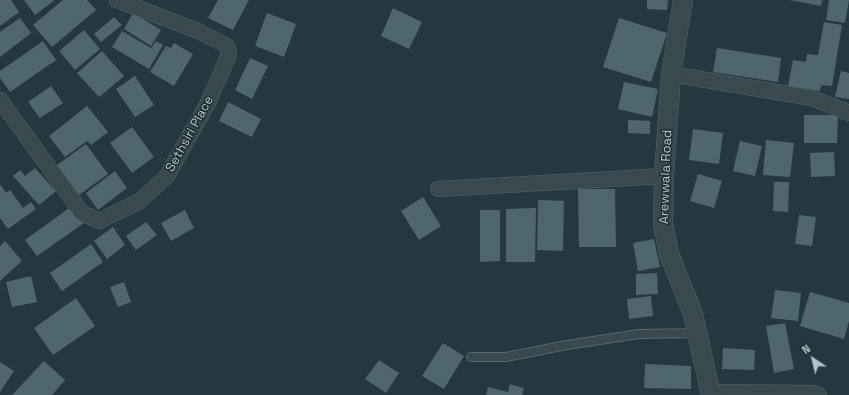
<!DOCTYPE html>
<html>
<head>
<meta charset="utf-8">
<style>
  body { margin:0 }
  #map { position:relative; width:849px; height:395px; overflow:hidden; background:#24393f; font-family:"Space Grotesk",sans-serif }
  canvas { display:block }
  .north { position:absolute; left:793px; top:339px; width:40px; height:40px; -webkit-text-stroke:3px #1d2f34; paint-order:stroke; rotate:325deg; font-size:11px; font-weight:700; line-height:16px; text-align:center; color:#b5c4ca }
  .north::after { content:''; display:block; margin:auto; width:14px; height:18px; background:#b5c4ca; clip-path:polygon(50% 0,100% 100%,50% 72%,0 100%) }
</style>
</head>
<body>
<div id="map">
<canvas width="849" height="395"></canvas>
<div class="north">N</div>
</div>
<script>
const ctx = document.querySelector('canvas').getContext('2d');
ctx.lineJoin = 'round';
function fillPath(path, color) { ctx.fillStyle = color; ctx.fill(path, 'evenodd'); }
function stroke(path, color, width, dash) { ctx.strokeStyle = color; ctx.lineWidth = width; ctx.lineCap = dash ? 'butt' : 'round'; ctx.setLineDash(dash || []); ctx.stroke(path); }
function label(font, color, halo, rows, align = 'center') {
  ctx.font = font + ' "Space Grotesk",sans-serif'; ctx.lineWidth = 3; ctx.setLineDash([]); ctx.textBaseline = 'middle'; ctx.strokeStyle = halo; ctx.fillStyle = color; for (const [text, x, y, turn = 0] of rows) {
    ctx.save(); ctx.translate(x, y); ctx.rotate((+turn || 0) * Math.PI / 180); ctx.textAlign = isNaN(turn) ? turn : align; if (halo) ctx.strokeText(text, 0, 0); ctx.fillText(text, 0, 0); ctx.restore();
  }
}
fillPath(new Path2D(`
  M0,0h11l8,12 -19,14z
  M24,0h31l-20,15z
  M63,0h24l9,10 -44,37 -19,-22z
  M218,0h31l-16,30 -25,-12z
  M647,0h21l-1,10 -20,-1z
  M790,0h32l-1,6z
  M829,0h20l-4,23 -19,-3z
  M393,8l29,14 -13,27 -28,-13z
  M133,13l28,17 -10,16 -27,-17z
  M267,13l29,11 -12,33 -29,-11z
  M114,17l8,8 -21,17 -7,-8z
  M20,18l11,15 -31,24v-25z
  M619,18l48,15 -16,49 -48,-15z
  M824,22l18,3 -10,61 -11,-1 -1,6 -32,-5 5,-26 13,2 1,-8 11,1z
  M84,30l16,19 -25,21 -16,-19z
  M122,31l29,17 5,-7 7,4 -14,24 -37,-22z
  M43,41l13,19 -46,32 -10,-14v-7z
  M174,43l19,11 -19,32 -24,-14 16,-26 5,2z
  M717,48l64,10 -3,24 -65,-10z
  M102,51l22,25 -25,21 -22,-24z
  M250,58l18,8 -16,33 -17,-9z
  M841,71l8,2v26l-14,-2z
  M135,76l19,29 -19,12 -19,-28z
  M624,82l34,7 -6,28 -34,-8z
  M51,86l12,17 -23,15 -12,-16z
  M228,102l33,17 -9,18 -33,-16z
  M87,106l21,26 -17,13 -4,-4 -22,16 -16,-21z
  M804,115h34l-1,28h-33z
  M628,120l22,1v13l-22,-1z
  M132,127l22,30 -22,16 -22,-30z
  M693,129l30,4 -4,31 -30,-4z
  M766,140l28,3 -4,34 -27,-2z
  M740,141l22,5 -7,30 -22,-5z
  M86,144l22,30 -29,21 -22,-30z
  M834,152l1,24 -24,1 -1,-24z
  M35,168l21,23 -17,14 -26,-29 7,-6 5,6z
  M115,171l12,17 -29,22 -12,-17z
  M698,174l24,7 -8,27 -24,-7z
  M774,182h15l-1,30 -15,-1z
  M1,185l5,8 4,-3 13,18 8,-6 5,7 -28,20 -8,-11v-32z
  M578,189h37l1,58h-37z
  M423,197l18,29 -22,14 -18,-29z
  M538,200l26,1 -1,50 -26,-1z
  M72,206l12,17 -47,33 -12,-16z
  M536,208l-1,54h-29v-53z
  M185,210l9,18 -23,13 -10,-18z
  M480,210h20v51l-20,1z
  M799,215l17,2 -4,29 -17,-2z
  M146,222l11,13 -21,15 -10,-14z
  M113,227l12,18 -18,14 -13,-18z
  M654,239l6,28 -22,4 -5,-28z
  M5,241l17,20 -22,20v-35z
  M91,244l12,18 -41,29 -12,-18z
  M657,273l1,21 -22,1v-21z
  M31,276l6,26 -25,5 -6,-25z
  M124,282l7,20 -13,5 -8,-20z
  M775,290l26,3 -3,28 -27,-3z
  M810,292l39,11v18l-5,18 -44,-13z
  M651,296l2,20 -24,3 -2,-20z
  M76,298l19,28 -42,29 -19,-27z
  M785,323l9,46 -20,4 -8,-47z
  M443,343l21,13 -20,33 -22,-13z
  M723,348l32,2 -1,20 -32,-1z
  M379,360l20,13 -13,20 -21,-14z
  M44,361l21,19 -13,15h-40z
  M0,362l14,9 -14,21z
  M645,364l46,2v23l-47,-1z
  M510,384l14,4 -2,7h-36l2,-8 20,5z`), '#4f666c');
const service = new Path2D(`
  M471,357h35l61,-12 72,-11 58,-1`);
const minor = new Path2D(`
  M671,74l141,24 37,15
  M0,100l82,113 17,8 41,-20 27,-25 41,-73 21,-48 -2,-9 -29,-15 -81,-31
  M438,189l226,-13
  M711,392l103,1 5,2`);
const tertiary = new Path2D(`
  M683,0l-12,74 -7,102 -1,47 6,31 24,60 18,81`);
stroke(service, '#56676d', 10);
stroke(minor, '#56676d', 16);
stroke(tertiary, '#56676d', 20);
stroke(service, '#384a4f', 8);
stroke(minor, '#384a4f', 15);
stroke(tertiary, '#384a4f', 19);
label('13px', '#b5c4ca', '#1d2f34', [
  ["Sethsiri Place",190,134,-61],
  ["Arewwala Road",666,177,-88]
]);
</script>
</body>
</html>
